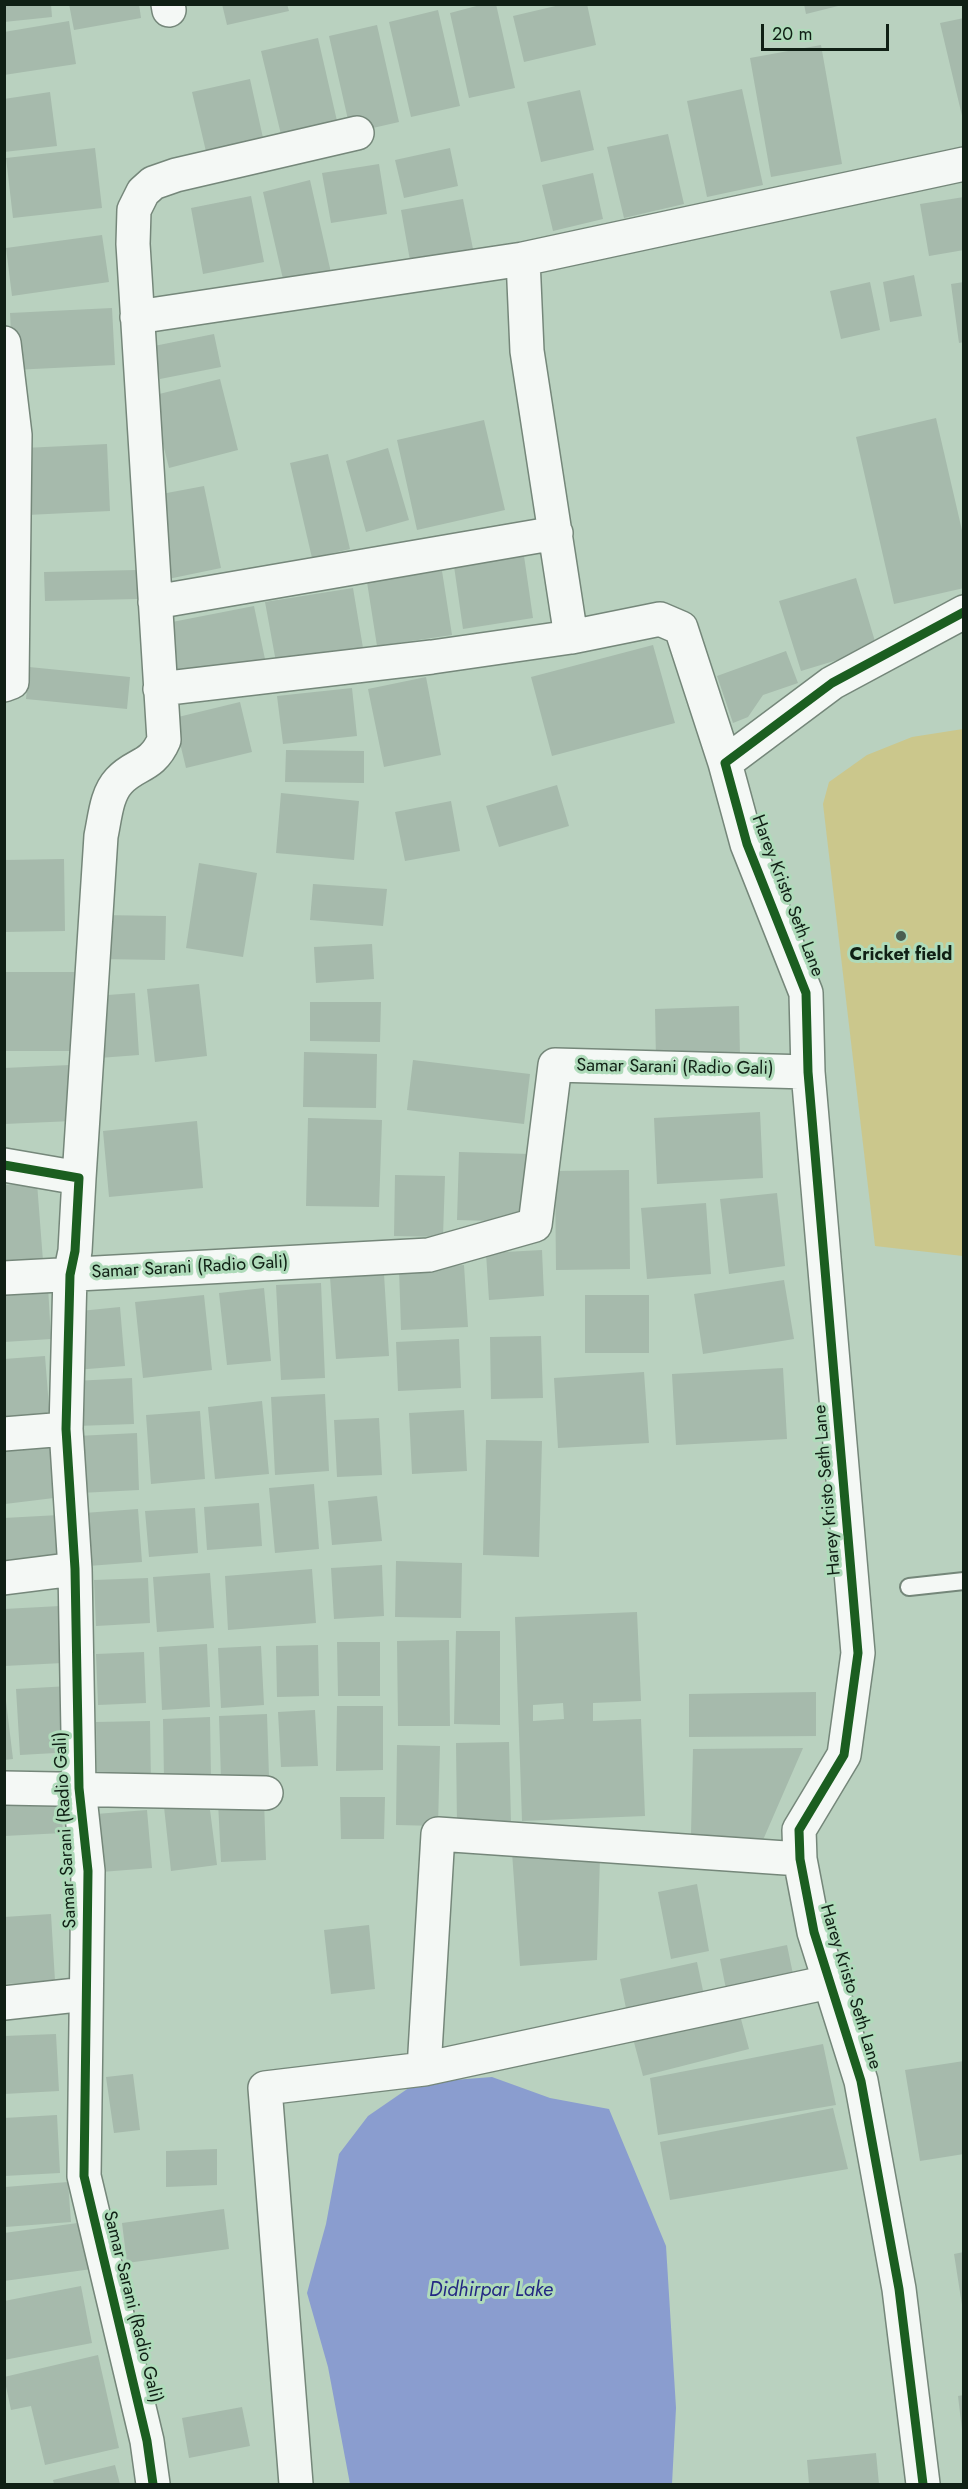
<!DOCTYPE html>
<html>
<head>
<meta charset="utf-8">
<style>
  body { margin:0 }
  #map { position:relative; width:968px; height:2489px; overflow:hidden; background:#b9d1bf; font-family:Jost,sans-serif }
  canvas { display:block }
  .frame { position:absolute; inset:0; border:6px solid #102015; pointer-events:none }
  .scale { position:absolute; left:761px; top:24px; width:128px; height:27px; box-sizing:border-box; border:3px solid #102015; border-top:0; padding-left:8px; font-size:18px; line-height:21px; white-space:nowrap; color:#102015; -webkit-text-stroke:4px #afdbba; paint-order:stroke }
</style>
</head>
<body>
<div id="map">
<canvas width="968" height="2489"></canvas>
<div class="frame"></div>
<div class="scale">20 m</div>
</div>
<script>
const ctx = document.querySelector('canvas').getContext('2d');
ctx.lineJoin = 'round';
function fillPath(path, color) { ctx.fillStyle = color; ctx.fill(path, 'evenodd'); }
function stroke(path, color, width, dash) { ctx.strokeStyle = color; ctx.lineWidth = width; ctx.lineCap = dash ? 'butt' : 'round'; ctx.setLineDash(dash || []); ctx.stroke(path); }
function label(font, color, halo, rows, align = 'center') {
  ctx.font = font + ' Jost,sans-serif'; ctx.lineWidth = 6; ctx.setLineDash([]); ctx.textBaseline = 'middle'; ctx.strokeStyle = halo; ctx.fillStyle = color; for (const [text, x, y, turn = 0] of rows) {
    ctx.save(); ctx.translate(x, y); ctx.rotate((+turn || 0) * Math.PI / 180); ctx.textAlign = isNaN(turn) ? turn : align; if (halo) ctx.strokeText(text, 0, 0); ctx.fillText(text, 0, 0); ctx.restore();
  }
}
fillPath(new Path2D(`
  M963,729h1l-1,527 -88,-10 -52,-442 6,-22 38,-27 45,-18z`), '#cbc78c');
fillPath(new Path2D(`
  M492,2077l58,21 59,11 57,137 10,162 -4,76h-322l-22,-117 -21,-74 19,-69 13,-70 29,-38 48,-33z`), '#8a9dcf');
fillPath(new Path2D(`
  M4,4h47l1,13 -48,5z
  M69,4h70l2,14 -67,12z
  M222,4h65l2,7 -62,14z
  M484,4h12l19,84 -46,10 -19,-85z
  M564,4h23l9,41 -72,17 -11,-46z
  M804,4h38v1l-36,9z
  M438,10l22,96 -49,11 -22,-95z
  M964,18v102h-1l-23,-97z
  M69,21l7,43 -72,11v-43z
  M377,25l22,97 -48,11 -22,-97z
  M318,38l22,96 -56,13 -23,-96z
  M821,45l21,119 -71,13 -21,-119z
  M250,79l15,68 -57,13 -16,-68z
  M742,89l21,96 -56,12 -20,-96z
  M580,90l14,60 -53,12 -14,-60z
  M50,92l7,54 -53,6v-53z
  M668,134l16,70 -60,14 -17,-71z
  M95,148l7,60 -89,10 -7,-60z
  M450,148l8,38 -54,12 -9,-38z
  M379,164l8,50 -56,9 -9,-50z
  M593,173l10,46 -50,12 -11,-46z
  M310,180l22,97 -47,11 -22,-96z
  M251,196l13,66 -61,12 -12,-66z
  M964,197v53l-35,6 -9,-52z
  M463,199l11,55 -63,12 -10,-56z
  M102,235l7,47 -97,14 -6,-48z
  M914,275l8,41 -32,6 -7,-40z
  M870,282l10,48 -39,9 -11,-48z
  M964,282v60l-5,1 -8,-59z
  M112,308l3,57 -102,5 -3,-57z
  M214,334l7,33 -61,12 -6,-33z
  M220,379l18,71 -69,18 -18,-72z
  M936,418l28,121v49l-70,16 -38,-167z
  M484,420l21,90 -88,20 -20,-90z
  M107,444l3,67 -83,4 -3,-67z
  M388,448l21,72 -43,12 -20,-71z
  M328,454l22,95 -38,9 -22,-95z
  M204,486l17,82 -53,11 -17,-83z
  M524,556l9,62 -70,11 -9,-63z
  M137,570l1,29 -93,2 -1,-29z
  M442,571l10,64 -75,11 -10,-64z
  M856,578l21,70 -76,23 -22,-70z
  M353,588l10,60 -87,14 -11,-60z
  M254,606l12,58 -87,18 -12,-59z
  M653,645l22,78 -123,33 -21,-79z
  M786,651l12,32 -35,12 -15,22 -15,6 -16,-47z
  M29,667l101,10 -3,32 -101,-10z
  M426,677l15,78 -57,12 -16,-78z
  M352,688l5,48 -74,8 -6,-48z
  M240,702l12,50 -66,16 -12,-50z
  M286,750l78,1v32l-79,-1z
  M557,785l12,41 -70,21 -13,-41z
  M281,793l78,8 -5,59 -78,-7z
  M451,801l9,50 -55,10 -10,-49z
  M64,859l1,72 -61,1v-72z
  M199,863l58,10 -14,84 -57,-9z
  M313,884l74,5 -4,37 -73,-6z
  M99,915l67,1 -1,44 -67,-1z
  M372,944l2,35 -58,4 -2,-36z
  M4,972h76l-1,79h-75z
  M199,984l8,72 -52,6 -8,-73z
  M135,993l4,62 -40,3 -5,-62z
  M310,1002h71l-1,40 -70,-1z
  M739,1006l1,51 -84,3 -1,-51z
  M304,1052l73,2 -1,54 -73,-1z
  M413,1060l117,14 -6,50 -117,-14z
  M70,1065l3,56 -69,3v-56z
  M760,1112l3,66 -106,6 -3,-66z
  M308,1118l74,2 -3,87 -73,-1z
  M197,1121l6,67 -94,9 -6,-66z
  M459,1152l71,2 -3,68 -70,-2z
  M629,1170l1,99 -74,1 -1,-99z
  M395,1175l50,1 -2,61 -49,-1z
  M37,1183l6,78 -39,2v-78z
  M777,1193l8,73 -56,8 -9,-75z
  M706,1203l5,71 -64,5 -6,-71z
  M542,1250l2,46 -55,4 -3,-47z
  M464,1265l4,62 -67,3 -2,-61z
  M384,1274l5,82 -53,3 -6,-82z
  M784,1280l10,59 -91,15 -9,-60z
  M321,1283l4,95 -44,2 -5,-95z
  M48,1286l3,53 -47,3v-53z
  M264,1288l7,73 -44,4 -8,-72z
  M204,1295l8,75 -69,8 -8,-76z
  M585,1295h64v58h-64z
  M120,1307l5,59 -50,4 -5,-58z
  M541,1336l2,62 -52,1 -1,-62z
  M459,1339l2,49 -63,3 -2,-49z
  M45,1356l5,64 -46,4v-65z
  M783,1368l4,71 -111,6 -4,-71z
  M644,1372l5,71 -91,5 -4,-70z
  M132,1378l2,46 -58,2 -2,-45z
  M325,1394l4,77 -54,4 -4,-78z
  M262,1401l7,73 -54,5 -7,-72z
  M464,1410l3,61 -55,3 -3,-61z
  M200,1411l5,68 -54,5 -5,-69z
  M379,1418l3,57 -45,2 -3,-57z
  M137,1433l2,57 -59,3 -3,-57z
  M55,1440l7,57 -57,7 -1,-57z
  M486,1440l56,1 -3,116 -56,-2z
  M314,1484l5,65 -44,4 -6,-65z
  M377,1496l5,45 -50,4 -4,-44z
  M259,1503l3,43 -55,4 -3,-43z
  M195,1508l3,45 -49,4 -4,-46z
  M138,1509l4,53 -54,4 -4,-53z
  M59,1515l1,51 -56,2v-50z
  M396,1561l66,2 -1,55 -66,-1z
  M382,1565l2,51 -50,3 -3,-51z
  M312,1569l4,54 -88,7 -3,-54z
  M210,1573l4,55 -57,4 -4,-55z
  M148,1578l2,45 -54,3 -2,-46z
  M60,1606l3,57 -59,3v-57z
  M637,1612l4,89 -48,2v18l48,-2 4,97 -123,5 -7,-204zM563,1703l1,16 -31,2v-16z
  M456,1631h44v94l-46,-1z
  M449,1640l1,86h-52l-1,-85z
  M337,1642h43v54h-42z
  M207,1644l3,63 -48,3 -3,-63z
  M318,1645l1,51 -42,1 -1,-51z
  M261,1646l3,59 -43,3 -3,-60z
  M144,1652l2,51 -48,2 -2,-51z
  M69,1686l4,66 -53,3 -4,-66z
  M816,1692v44l-127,1v-43z
  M6,1701l7,58 -9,1v-58z
  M337,1706h46v64l-47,1z
  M315,1710l3,56 -37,1 -3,-55z
  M267,1714l2,63 -48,2 -2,-63z
  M210,1717l1,62 -47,1 -1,-61z
  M150,1721l1,64 -54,1 -1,-64z
  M509,1742l2,81 -54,2 -1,-82z
  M397,1745l43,1 -2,80 -42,-1z
  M803,1748l-40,92 -72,-6 2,-85z
  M340,1797h45l-1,42h-43z
  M264,1800l2,60 -45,2 -3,-60z
  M61,1801l2,32 -59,3v-32z
  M209,1802l8,63 -46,6 -7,-64z
  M147,1810l5,58 -51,4 -5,-58z
  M512,1852l88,4 -3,104 -77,6z
  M697,1884l12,67 -38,8 -13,-67z
  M51,1914l4,67 -51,3v-67z
  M369,1925l6,64 -44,5 -7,-64z
  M787,1945l7,34 -67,15 -7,-35z
  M697,1962l8,38 -77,18 -8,-39z
  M737,2004l12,45 -106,27 -12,-45z
  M56,2034l3,57 -55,3v-58z
  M823,2044l13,61 -178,30 -8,-57z
  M964,2061v93l-44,7 -15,-91z
  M133,2074l7,56 -26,3 -8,-56z
  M833,2108l15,61 -178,31 -10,-58z
  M57,2115l3,58 -56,3v-58z
  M217,2149v36l-51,2v-36z
  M68,2182l3,40 -66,5v-40z
  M224,2209l5,40 -102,14 -5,-40z
  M85,2222l7,47 -88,12v-48z
  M964,2252v53h-2l-8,-51z
  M81,2286l11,57 -88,17v-59z
  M98,2355l21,93 -74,17 -14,-59 -20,4 -7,-33z
  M964,2395v35h-2l-4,-34z
  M242,2407l8,39 -61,12 -7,-40z
  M876,2453l3,31h-70l-2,-24z
  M115,2465l5,19h-66l-1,-4z`), '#a6baac');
const service = new Path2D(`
  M909,1587l55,-6`);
const minor = new Path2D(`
  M168,4l1,6
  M137,317l386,-58
  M4,343l11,92 -3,247 -8,3
  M155,602l401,-69
  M571,637l89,-18 21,9 44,135
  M160,689l272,-32 139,-20 -44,-286 -4,-92 441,-95
  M4,1165l75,13 -4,73 -5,24 -4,154 9,140 4,219 9,83 -4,305 63,265 6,43
  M79,1178l22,-342c4,-18 5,-41 18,-55 16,-18 33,-13 45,-41l-31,-496 1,-34 9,-18 10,-9 23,-8 181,-42
  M4,1278l425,-23 106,-30 20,-160 253,7
  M4,1434l62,-5
  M4,1578l71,-9
  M4,1788l262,5
  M800,1859l-362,-25 -14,235 405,-87
  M4,2003l82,-9
  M296,2484l-31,-396 159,-19
  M923,2484l-24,-195 -38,-208 -47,-149 -14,-73 -1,-29 45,-75 14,-102 -50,-581 -2,-79 -59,-149 -22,-81 107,-80 132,-71`);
stroke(service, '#75877a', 20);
stroke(minor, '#75877a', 36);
stroke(service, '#f4f8f5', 16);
stroke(minor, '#f4f8f5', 33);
stroke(new Path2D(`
  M4,1165l75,13 -4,73 -5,24 -4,154 9,140 4,219 9,83 -4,305 63,265 6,43
  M923,2484l-24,-195 -38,-208 -47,-149 -14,-73 -1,-29 45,-75 14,-102 -50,-581 -2,-79 -59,-149 -22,-81 107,-80 132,-71`), '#1b5e20', 9);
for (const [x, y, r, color] of [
  [901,936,6,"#4b5e50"]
]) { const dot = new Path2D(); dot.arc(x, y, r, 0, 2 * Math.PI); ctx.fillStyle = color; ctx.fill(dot); stroke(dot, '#afdbba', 2); }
label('18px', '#102015', '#afdbba', [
  ["Harey Kristo Seth Lane",787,896,69],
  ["Samar Sarani (Radio Gali)",675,1068,1],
  ["Samar Sarani (Radio Gali)",190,1268,-3],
  ["Harey Kristo Seth Lane",828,1490,-95],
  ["Samar Sarani (Radio Gali)",66,1830,-93],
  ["Harey Kristo Seth Lane",850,1987,73],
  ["Samar Sarani (Radio Gali)",132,2307,76]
]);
label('bold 18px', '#102015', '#afdbba', [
  ["Cricket field",901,956]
]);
label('italic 20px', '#242883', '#afdbba', [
  ["Didhirpar Lake",491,2291]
]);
</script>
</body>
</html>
